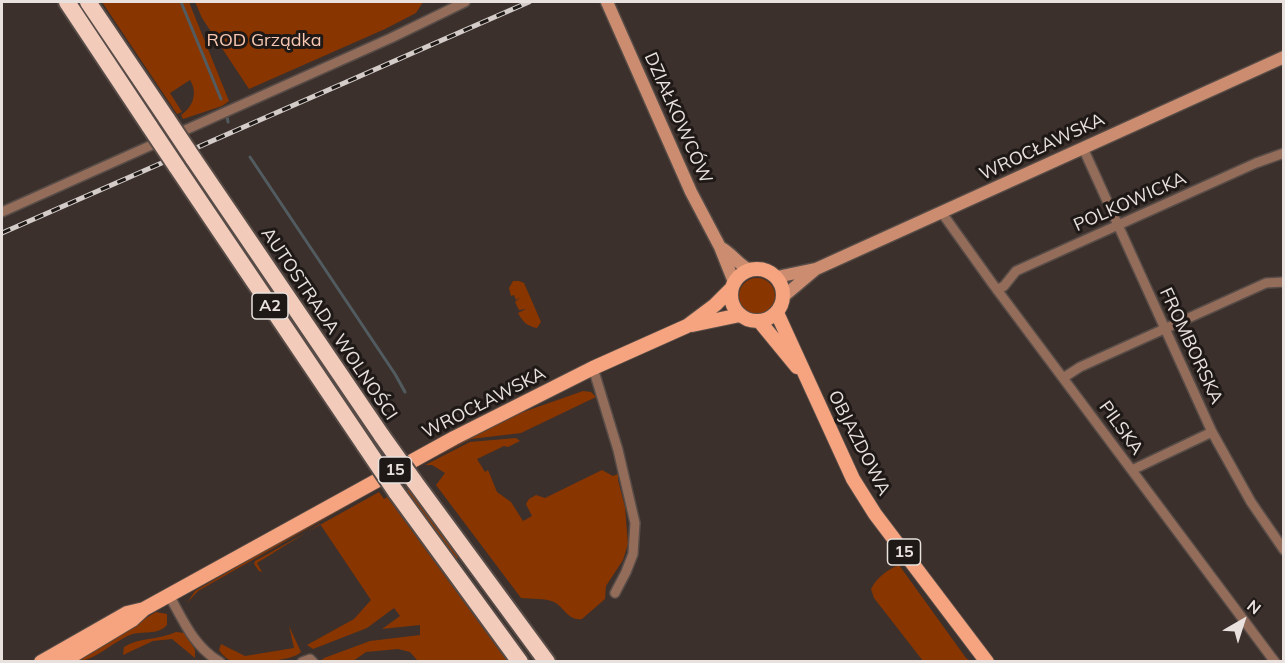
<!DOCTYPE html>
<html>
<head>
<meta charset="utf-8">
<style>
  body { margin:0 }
  #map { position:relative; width:1285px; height:663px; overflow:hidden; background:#3b302b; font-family:Mulish,sans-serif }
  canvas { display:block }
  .frame { position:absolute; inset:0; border:3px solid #e8e1dd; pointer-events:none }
  .north { position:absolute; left:1213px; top:591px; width:60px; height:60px; -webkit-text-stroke:4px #1e1917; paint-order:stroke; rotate:39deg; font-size:16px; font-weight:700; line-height:24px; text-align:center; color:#e8e1dd }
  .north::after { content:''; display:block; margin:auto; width:21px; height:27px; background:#e8e1dd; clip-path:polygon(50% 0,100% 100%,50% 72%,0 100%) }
</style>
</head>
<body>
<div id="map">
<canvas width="1285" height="663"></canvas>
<div class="frame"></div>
<div class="north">N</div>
</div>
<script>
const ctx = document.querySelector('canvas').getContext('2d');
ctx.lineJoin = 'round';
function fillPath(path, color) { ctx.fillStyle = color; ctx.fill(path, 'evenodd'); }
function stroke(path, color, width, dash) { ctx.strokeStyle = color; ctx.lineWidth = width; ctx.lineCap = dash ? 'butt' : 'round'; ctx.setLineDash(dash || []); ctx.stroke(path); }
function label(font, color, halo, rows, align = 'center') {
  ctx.font = font + ' Mulish,sans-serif'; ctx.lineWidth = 6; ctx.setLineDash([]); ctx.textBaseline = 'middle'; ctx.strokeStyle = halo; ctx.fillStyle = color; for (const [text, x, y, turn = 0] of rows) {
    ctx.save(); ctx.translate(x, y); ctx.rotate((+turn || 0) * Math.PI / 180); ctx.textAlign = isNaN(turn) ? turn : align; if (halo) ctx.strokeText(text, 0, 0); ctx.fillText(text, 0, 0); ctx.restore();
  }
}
fillPath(new Path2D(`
  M102,2h87l40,99 -7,5 -39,13 -2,-4c12,-8 17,-22 9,-35l-20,13 12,19 -5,2z
  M195,2h228l-7,11 -31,16 -136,60 -47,-71z
  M186,162l187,274 -6,3 -184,-276z
  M739 296a18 18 0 1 1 36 0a18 18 0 1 1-36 0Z
  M513,281h6l5,2 17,39 -4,6c-10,-2 -14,-6 -19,-15l8,-4 -7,1 -4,-8 6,-5 -5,3 -2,-5 -3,1 -2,-8z
  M583,391l8,1 5,5 -75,36 -50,6 -51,26 -1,-2 93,-47z
  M516,438l4,3 -12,6 -4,-1 -27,13 8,13 3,-2 9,22 14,10 12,19 9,-5 -6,-12 3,-5 7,-4 9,3 57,-28 11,6 5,-2v6l7,27 3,37 -5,16 -17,26 -1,13 -23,20c-14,2 -17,-11 -28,-17 -9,-4 -23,-3 -33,-4l-85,-113 9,-12 -13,-8h-7l45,-23z
  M376,487l1,2 -179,102 -11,12 8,-12z
  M412,487l48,69 -7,6 -49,-69z
  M379,492l5,7 3,-2 120,164h-89l-8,-9 -12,-3 -32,3 -13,9h-32l3,-3 46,-17 50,-6v-10l-38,4 18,-13 -6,-8 -27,20 -54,21 -6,-4 47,-26 17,-19 -51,-76 -63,39 5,9 -3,-1 -5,-7 1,-3z
  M899,565l67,93 4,3h-47l-49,-63 -3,-9c5,-11 17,-20 28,-24z
  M156,612l11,2v11c-10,11 -24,5 -37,10 -19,8 -35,26 -56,27z
  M289,626l12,26c-9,10 -54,11 -67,10 -6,-2 -12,-7 -15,-12l2,-6 24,12 49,-8z
  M176,632l9,1 10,17v8l-23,-19 -19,2 -30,14 1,-8c16,-10 35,-7 52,-15z`), '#893500');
stroke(new Path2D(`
  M181,2l40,97
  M227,117l1,5
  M250,157l145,217 10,18`), '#525c60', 3);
const street = new Path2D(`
  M1083,148l129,284 39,70 33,48
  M2,212l389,-174 74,-36
  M942,213l50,70 283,379
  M997,290l7,-4 12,-15 240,-108 28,-10
  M593,368l25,82 17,73 -2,31 -7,18 -11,21
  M1063,378l17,-11 186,-84 18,-1
  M1132,470l80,-38
  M169,595c14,25 25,52 51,67
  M302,662l8,-3 3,3`);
const secondary = new Path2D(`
  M607,2l84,190 29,55 14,35
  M720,247c12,6 18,18 30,23
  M777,277l38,-8
  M784,296l32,-27 468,-212`);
const primary = new Path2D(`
  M731 295a26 26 0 1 1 52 0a26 26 0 1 1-52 0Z
  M777,313l76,166 22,35 112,148
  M760,322l37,45
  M692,325l48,-10
  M41,662l86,-49 17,-4
  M62,662l70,-42 12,-11 310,-171 139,-70 94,-42 28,-21 16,-16`);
const highway = new Path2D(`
  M67,2l83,125
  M88,2l79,117
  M193,158l189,278
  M176,166l189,280
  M414,481l133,181
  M396,492l124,170`);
stroke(street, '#574c47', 12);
stroke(secondary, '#574c47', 15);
stroke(primary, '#574c47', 16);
stroke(highway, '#574c47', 20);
stroke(street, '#946c5a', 9);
stroke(secondary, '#cb8c6f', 12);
stroke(primary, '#f5a47f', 14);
stroke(highway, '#f3cbba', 16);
const rail = new Path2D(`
  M2,233l527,-231`);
stroke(rail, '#d3ccc8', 5);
stroke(rail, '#1e1917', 3, [9]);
const highwayBridge = new Path2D(`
  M167,119l26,39
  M150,127l26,39
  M382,436l32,45
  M365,446l31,46`);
stroke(highwayBridge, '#574c47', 20, []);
stroke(highwayBridge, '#f3cbba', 16);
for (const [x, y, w] of [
  [270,306,36],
  [395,470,33],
  [904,552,33]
]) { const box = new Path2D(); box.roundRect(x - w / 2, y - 13, w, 26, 4.5); ctx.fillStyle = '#1e1917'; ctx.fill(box); stroke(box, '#e8e1dd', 1.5); }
label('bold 16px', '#e8e1dd', null, [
  ["A2",270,306],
  ["15",395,470],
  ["15",904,552]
]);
label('18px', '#f9c8b2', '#1e1917', [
  ["ROD Grządka",264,41]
]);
label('18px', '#e8e1dd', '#1e1917', [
  ["DZIAŁKOWCÓW",678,118,66],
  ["WROCŁAWSKA",1042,147,-25],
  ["POLKOWICKA",1130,202,-24],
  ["AUTOSTRADA WOLNOŚCI",329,324,56],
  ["FROMBORSKA",1191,346,65],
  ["WROCŁAWSKA",484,403,-27],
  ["PILSKA",1121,428,54],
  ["OBJAZDOWA",859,443,63]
]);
</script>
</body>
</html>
